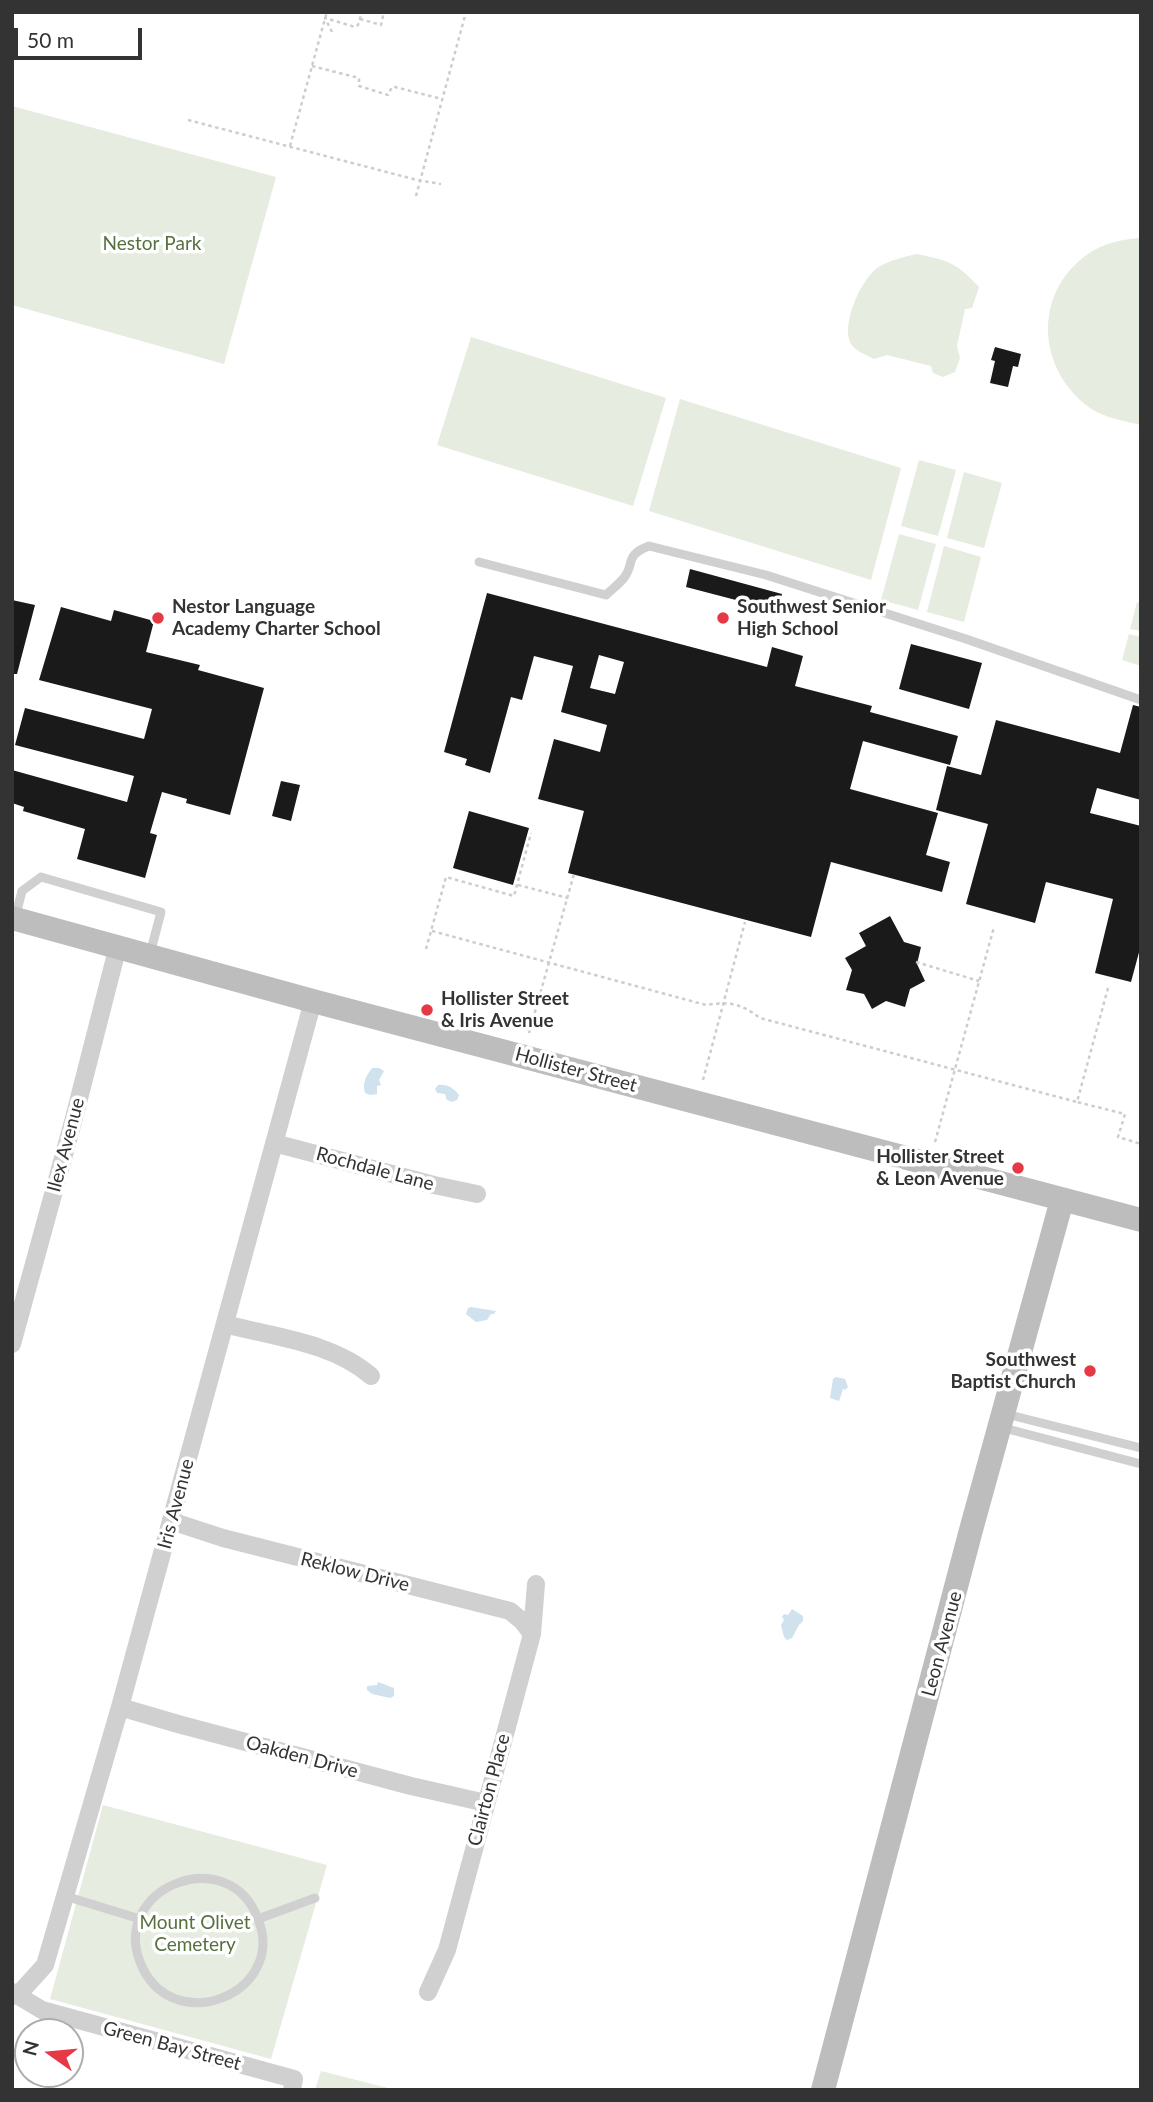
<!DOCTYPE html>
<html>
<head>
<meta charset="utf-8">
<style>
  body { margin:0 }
  #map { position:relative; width:1153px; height:2102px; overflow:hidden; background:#fff; font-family:Lato,sans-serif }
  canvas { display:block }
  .frame { position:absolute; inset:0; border:14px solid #333; pointer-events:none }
  .north { position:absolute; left:14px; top:2018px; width:70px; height:70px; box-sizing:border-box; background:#fff; border:2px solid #adadad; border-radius:50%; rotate:285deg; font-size:19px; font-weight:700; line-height:28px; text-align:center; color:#333 }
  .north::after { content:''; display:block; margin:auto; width:24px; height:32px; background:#e63946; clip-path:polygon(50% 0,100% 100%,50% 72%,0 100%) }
  .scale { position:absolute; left:14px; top:28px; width:128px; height:32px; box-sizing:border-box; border:4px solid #333; border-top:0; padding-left:9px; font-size:21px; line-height:24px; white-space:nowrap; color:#333; -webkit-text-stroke:5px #fff; paint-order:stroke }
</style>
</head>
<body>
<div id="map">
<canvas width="1153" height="2102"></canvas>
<div class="frame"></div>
<div class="north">N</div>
<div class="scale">50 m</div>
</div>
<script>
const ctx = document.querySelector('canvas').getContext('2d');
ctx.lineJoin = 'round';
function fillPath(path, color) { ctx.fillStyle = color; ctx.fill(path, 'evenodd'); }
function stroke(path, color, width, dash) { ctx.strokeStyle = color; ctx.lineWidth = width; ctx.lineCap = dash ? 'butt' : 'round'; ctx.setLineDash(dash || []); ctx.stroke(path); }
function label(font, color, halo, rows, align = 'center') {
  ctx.font = font + ' Lato,sans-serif'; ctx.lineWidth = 7; ctx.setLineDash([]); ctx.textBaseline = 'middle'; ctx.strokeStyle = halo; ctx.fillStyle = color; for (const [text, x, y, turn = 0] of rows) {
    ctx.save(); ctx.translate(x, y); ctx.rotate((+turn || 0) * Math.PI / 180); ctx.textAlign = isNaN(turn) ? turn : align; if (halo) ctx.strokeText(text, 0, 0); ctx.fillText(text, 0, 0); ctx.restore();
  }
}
fillPath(new Path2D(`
  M12,106l264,71 -52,187 -212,-59z
  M1138,238h3v187c-17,-4 -36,-7 -51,-17 -53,-38 -58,-115 -2,-154 15,-11 33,-14 50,-16z
  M916,254c32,6 41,9 63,33l-7,21 -7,1 -8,37 3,12 -5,14 -12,5 -10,-4 -2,-7 -44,-11 -13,4c-7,-4 -19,-8 -23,-15 -11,-19 11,-68 29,-78 11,-6 24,-9 36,-12z
  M471,337l195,61 -33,108 -196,-61z
  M680,399l221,69 -30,112 -222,-69z
  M919,460l37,10 -18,66 -37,-10z
  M964,472l38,11 -18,65 -37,-10z
  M899,534l37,10 -18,66 -37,-10z
  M944,546l37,11 -17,65 -37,-10z
  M1137,602l4,1v28l-11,-2z
  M1129,634l12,3v29l-19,-6z
  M103,1805l224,60 -56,194 -221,-60z
  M321,2071l75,19h-81z`), '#e6ecdf');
fillPath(new Path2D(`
  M372,1068h7l5,3 -5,9 2,5 -4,1v8l-7,1 -5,-2c-3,-10 1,-17 7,-25z
  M438,1085c9,-1 16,3 21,10l-2,5 -5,2 -5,-2 -2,-6 -8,-1 -2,-4z
  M471,1307l25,4 -2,3h-3l-4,6 -11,2 -10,-8 2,-6z
  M836,1377l9,2 3,8 -3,3 -2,-1 -4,12 -9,-3 3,-19z
  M792,1609l11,7v5l-4,4 -7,13 -5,2 -3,-3 -3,-12 3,-5 -2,-3 2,-3 4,1z
  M378,1682l16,6v8l-4,2 -18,-4 -5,-4v-4l10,-1z`), '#cfe2ee');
fillPath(new Path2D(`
  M995,347l26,7 -3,13 -5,-1 -5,21 -18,-4 5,-22 -4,-1z
  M690,569l92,25 -4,17 -92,-24z
  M487,593l280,74 5,-20 31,9 -8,30 77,20 -2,6 88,24 -8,29 -87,-24 -13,48 88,24 -12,42 24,7 -8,30 -111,-30 -20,75 -243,-64 16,-62 -46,-12 16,-60 46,13 7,-27 -46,-13 12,-46 -39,-10 -12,44 -11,-3 -21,76 -25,-8 2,-6 -23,-7zM599,655l25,7 -9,32 -25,-6z
  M12,600l23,5 -18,69h-5z
  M61,607l50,14 3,-11 40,11 -8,31 54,13 -2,5 66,18 -34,127 -44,-12 1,-4 -25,-7 -12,41 7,2 -12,43 -68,-19 8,-30 -62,-18 1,-4 -12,-4v-33l115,32 7,-26 -119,-31 10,-37 119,31 8,-30 -113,-29z
  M911,644l71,19 -13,46 -70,-20z
  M1133,705l8,2v93l-44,-12 -7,25 51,13v119l-10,37 -36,-9 18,-74 -67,-17 -11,41 -69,-19 22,-80 -52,-14 11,-44 34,9 15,-55 124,33z
  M281,781l19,4 -9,36 -19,-5z
  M469,811l60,17 -16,57 -60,-17z
  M890,916l14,26 17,5 -4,17 8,17 -15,8 -5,18 -19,-6 -14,8 -8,-15 -18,-4 6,-20 -7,-12 21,-12 -7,-13z`), '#1a1a1a');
stroke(new Path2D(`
  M360,19l21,6 3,-13
  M332,32l-7,-14 30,9 3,-2 4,-13
  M312,66l47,12v8l29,9 4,-8h3l47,12
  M188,120l229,60 24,4
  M290,146l36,-131 -1,-3
  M416,196l50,-184
  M518,885l50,13
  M432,931l274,74c23,-4 36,-1 54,13l317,84
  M426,949l20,-72 68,19 17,-63
  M916,962l63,19
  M1108,988l-31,114 48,12 -7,23 23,7
  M529,1033l45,-159
  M703,1080l42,-158
  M935,1142l59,-215`), '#cdcdcd', 2.5, [3.5, 3.5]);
stroke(new Path2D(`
  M479,562l127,33c5,-5 12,-10 17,-16 13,-15 0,-23 26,-33l117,29 200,64 175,61
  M15,918l7,-27 19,-14 120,35 -11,42
  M1006,1414l135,34
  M1000,1427l141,37
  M65,1896l75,23
  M258,1919c30,74 -87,122 -118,43 -29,-75 89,-121 118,-43l57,-21`), '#d0d0d0', 9);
stroke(new Path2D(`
  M274,1143l160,42 43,9
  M225,1324c48,13 107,18 146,52
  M12,1344l62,-226 44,-172
  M171,1521l52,17 287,73 12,10 10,13
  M120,1707l58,17 233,62 75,17
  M12,1992l30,18 252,69 -2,11
  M428,1992l19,-42 85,-316 4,-50
  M17,1996l28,-31 75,-258 193,-706`), '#d0d0d0', 18);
stroke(new Path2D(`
  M12,918l301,83 828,219
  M823,2090l148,-560 91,-330`), '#bdbdbd', 24);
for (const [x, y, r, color] of [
  [158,618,7,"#e63946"],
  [723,618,7,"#e63946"],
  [427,1010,7,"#e63946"],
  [1018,1168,7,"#e63946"],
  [1090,1371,7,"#e63946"]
]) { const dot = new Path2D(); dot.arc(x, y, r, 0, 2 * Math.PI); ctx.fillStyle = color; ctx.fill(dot); stroke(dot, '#fff', 2.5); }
label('19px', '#56703f', '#fff', [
  ["Nestor Park",152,244],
  ["Mount Olivet",195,1923],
  ["Cemetery",195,1945]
]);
label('bold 19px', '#333', '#fff', [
  ["Nestor Language",172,607],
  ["Academy Charter School",172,629],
  ["Southwest Senior",737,607],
  ["High School",737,629],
  ["Hollister Street",441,999],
  ["& Iris Avenue",441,1021],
  ["Hollister Street",1004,1157,"right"],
  ["& Leon Avenue",1004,1179,"right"],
  ["Southwest",1076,1360,"right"],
  ["Baptist Church",1076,1382,"right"]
], 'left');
label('19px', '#333', '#fff', [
  ["Hollister Street",576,1070,15],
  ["Ilex Avenue",66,1145,-75],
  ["Rochdale Lane",375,1169,15],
  ["Iris Avenue",176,1504,-75],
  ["Reklow Drive",355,1572,14],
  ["Leon Avenue",942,1644,-75],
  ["Oakden Drive",302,1757,15],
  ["Clairton Place",489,1790,-75],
  ["Green Bay Street",172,2046,15]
]);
</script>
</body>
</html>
